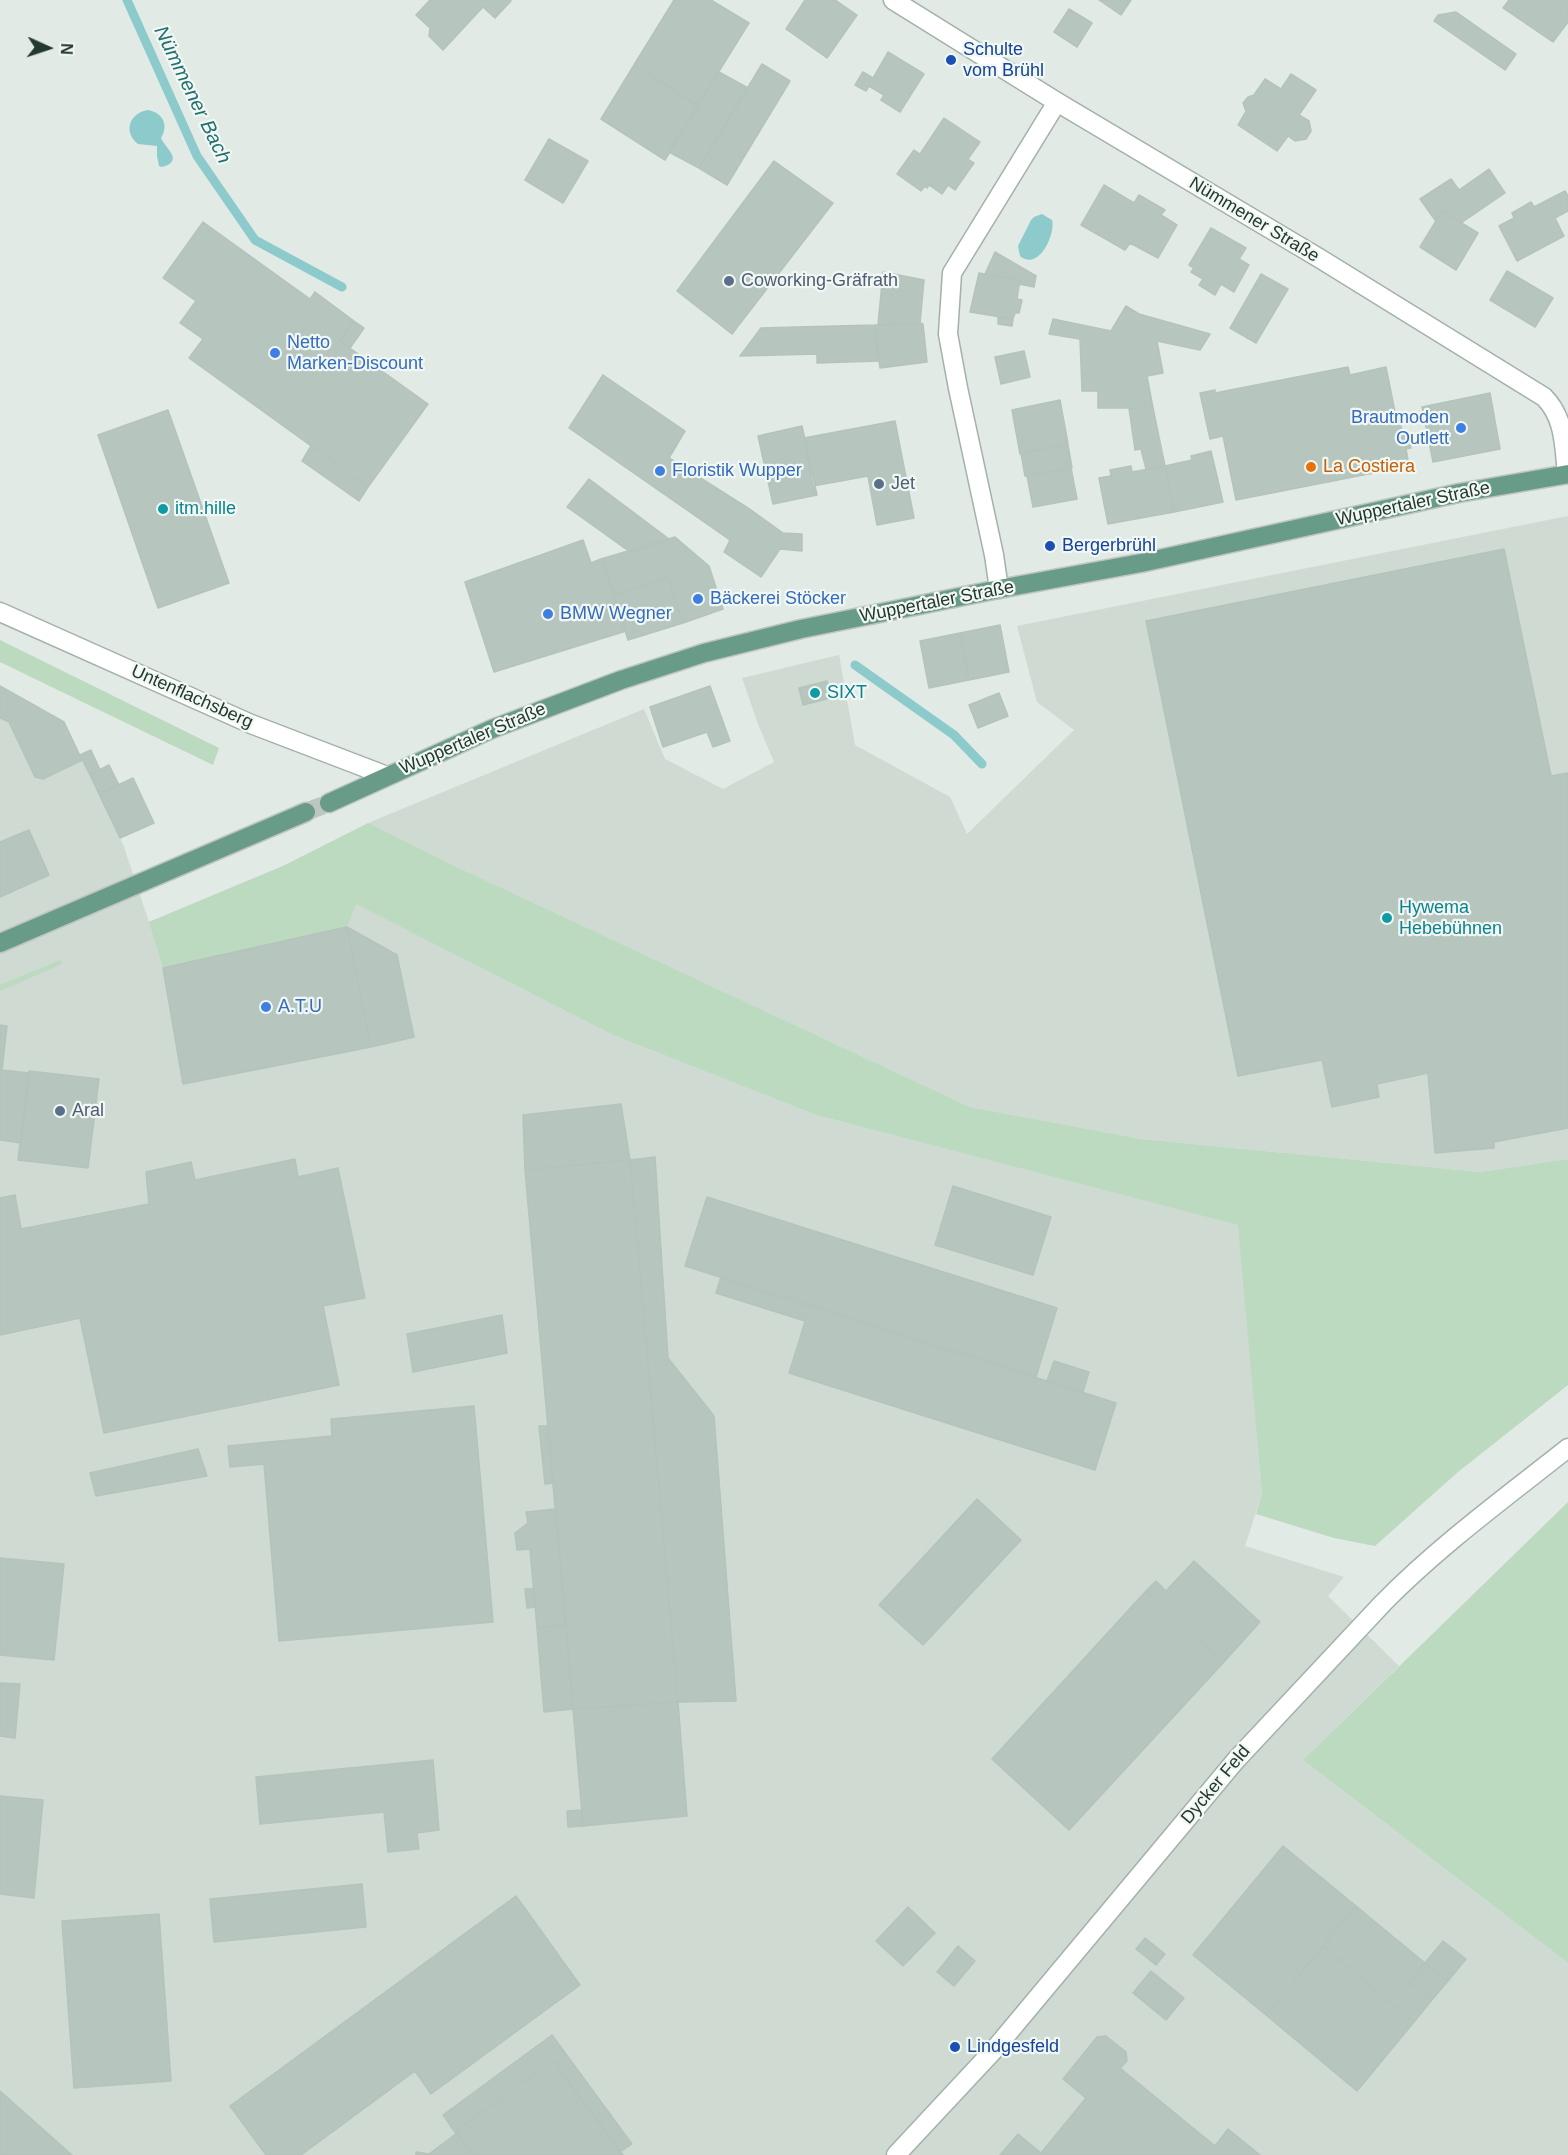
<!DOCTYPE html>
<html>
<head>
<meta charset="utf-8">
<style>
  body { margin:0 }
  #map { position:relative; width:1568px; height:2155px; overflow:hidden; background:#e1eae5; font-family:Arial,sans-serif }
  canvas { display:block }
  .north { position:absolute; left:18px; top:18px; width:60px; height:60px; -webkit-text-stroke:4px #f1f7f3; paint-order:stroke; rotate:93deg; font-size:16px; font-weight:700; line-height:24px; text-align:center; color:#233930 }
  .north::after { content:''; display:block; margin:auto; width:21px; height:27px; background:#233930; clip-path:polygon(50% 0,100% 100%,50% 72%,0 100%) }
</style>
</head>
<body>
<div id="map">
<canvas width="1568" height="2155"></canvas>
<div class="north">N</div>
</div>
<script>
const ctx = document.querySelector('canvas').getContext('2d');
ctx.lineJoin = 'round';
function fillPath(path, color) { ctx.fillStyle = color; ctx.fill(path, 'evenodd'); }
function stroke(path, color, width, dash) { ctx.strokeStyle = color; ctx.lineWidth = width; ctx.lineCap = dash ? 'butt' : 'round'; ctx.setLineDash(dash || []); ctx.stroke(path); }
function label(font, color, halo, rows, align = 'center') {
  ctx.font = font + ' Arial,sans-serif'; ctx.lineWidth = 4.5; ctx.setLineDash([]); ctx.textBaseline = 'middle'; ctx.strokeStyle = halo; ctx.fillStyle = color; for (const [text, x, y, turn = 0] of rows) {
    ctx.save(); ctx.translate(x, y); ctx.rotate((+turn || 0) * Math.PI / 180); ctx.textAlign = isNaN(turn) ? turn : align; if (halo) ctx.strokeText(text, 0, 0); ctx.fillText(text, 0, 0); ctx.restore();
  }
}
fillPath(new Path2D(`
  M1568,516v643l-88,13 -339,-33 -171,-32 -513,-240 -89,-44 276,-114 21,50 58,30 51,-27 -16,-38 -16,-46 97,-23 16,90 95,52 17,37 107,-104 -37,-28 -20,-76z
  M0,687l64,35 59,122 26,78 134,-56 330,169 203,80 423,110 23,269 -17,52 99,31 -16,19 71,70 -96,94 265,203v192h-1568z`), '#cfdad3');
fillPath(new Path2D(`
  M0,640l219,108 -6,17 -213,-103z
  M368,823l89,44 513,240 171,32 339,33 88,-13v226l-110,87 -83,74 -41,-8 -78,-24 6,-20 -24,-269 -422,-110 -203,-80 -257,-131 -9,23 -184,41 -14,-46 134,-56z
  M60,960l2,4 -62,27v-6z
  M1568,1502v461l-265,-203z`), '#bbdabf');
fillPath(new Path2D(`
  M148,110c15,3 21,15 13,28 4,10 24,23 1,29l-3,-1 -2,-10v-10l-19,-2c-15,-12 -9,-31 10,-34z
  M1042,214l10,6c4,13 -13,52 -32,36l-2,-10 13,-26 3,-3z`), '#8dcacb');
stroke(new Path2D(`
  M127,0l70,156 58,84 87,47
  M855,665l99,70 28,29`), '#8dcacb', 9);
const building = new Path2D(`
  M430,0h80l1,1 -16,17 -12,-11 -40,43 -14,-14 1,-8 -14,-13z
  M674,0h37l38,23 -51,82 -64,-40z
  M805,0h30l22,15 -30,43 -41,-29z
  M1099,0h32l-10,15z
  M1509,0h59v22l-15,20 -50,-34z
  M1069,9l23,14 -15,24 -23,-15z
  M1456,12l60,42 -11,16 -71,-49 4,-6z
  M888,52l36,22 -24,38 -19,-12 3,-5 -15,-9 -3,5 -11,-6 8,-13 10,6z
  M762,64l28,17 -63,104 -28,-17z
  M634,65l64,40 -33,55 -64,-41z
  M719,72l29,16 -49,80 -30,-16z
  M1291,74l25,16 -17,25 10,6 2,10 -5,8 -11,2 -7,-5 -11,15 -39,-26 8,-14 -3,-8 5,-6 6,-2 11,-16 16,10z
  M944,118l36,24 -12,17 6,4 -19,27 -7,-5 -6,9 -13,-9 -2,3 -2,-2 -4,5 -24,-17 17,-24 6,4z
  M549,139l39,22 -25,42 -38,-23z
  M774,161l59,42 -101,131 -55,-43z
  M1489,169l16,24 -44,30 -19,-12 -7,9 -15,-21 31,-20 8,11z
  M1104,185l30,18 5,-8 26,15 -4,5 16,10 -19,33 -28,-15 -5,7 -44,-25z
  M1565,191l3,5v15l-13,7 9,18 -47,25 -18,-35 15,-8 -2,-5 19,-11 3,5z
  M1442,211l36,22 -22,37 -36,-23z
  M203,222l107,77 5,-7 39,29 -14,20 88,63 -60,83 -179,-129 14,-19 -23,-16 16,-22 -33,-23z
  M1211,228l35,20 -7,11 10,6 -15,27 -13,-8 -6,11 -16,-10 4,-6 -12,-7 3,-4 -5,-3z
  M995,252l41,24 -2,11 -15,-3 1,-4 -35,-6z
  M1507,271l46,27 -18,29 -45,-27z
  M883,272l41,8 -4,43 3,1 -45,1z
  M979,273l41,7 -3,19 5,1 -3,13h-4l-2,6 -43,-7z
  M1261,274l27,15 -32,54 -26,-15z
  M1126,306l13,8 71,20 -10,16 -43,-9 6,32 -16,3 6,32h-55v-17h-16l-2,-52 -31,-5 4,-15 58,12z
  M998,317l15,2 -1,7 -14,-2z
  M354,321l10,7 -14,20 -10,-7z
  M923,324l4,38 -47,6 -5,-43z
  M875,325l3,36 -61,2v-9l-77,2 21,-28z
  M1024,351l6,26 -29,7 -6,-27z
  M1348,367l2,8 36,-8 11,55 3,-1 3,15h5l3,12 -5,1 3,17 -173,34 -13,-64 -13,3 -10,-46 15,-3v3z
  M603,375l82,56 -16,27 82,52 32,23 19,1v17l-22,-2 -19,28 -37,-25 6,-12 -161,-112z
  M1490,393l10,56 -67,13 -11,-55z
  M1060,400l8,44 -48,10 -8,-44z
  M1129,408h24l12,58 -19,3 -5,-20 -6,1z
  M168,410l61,173 -71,25 -60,-173z
  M895,421l19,97 -37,7 -9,-49 -55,10 -9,-48z
  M802,426l15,69 -44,9 -15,-68z
  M1068,445l4,23 -47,8 -4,-23z
  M311,446l57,41 -9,14 -57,-40z
  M1211,451l12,51 -49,10 -9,-46 27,-6 -1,-4z
  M1131,466l1,6 33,-6 9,46 -66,12 -9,-46 12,-2 -1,-6z
  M1071,468l6,31 -44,8 -6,-31z
  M589,479l80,60 -39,13 -63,-45z
  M675,537l34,29 14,43 -40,14 -15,-45 -53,18 -14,-37z
  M583,540l8,23 10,-4 25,72 -132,41 -29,-90z
  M1504,549l47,227 17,-3v355l-74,14v6l-59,5 -7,-80 -51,11 2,13 -47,10 -10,-47 -84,16 -92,-455z
  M668,578l15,45 -55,17 -13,-44z
  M1000,625l9,47 -40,8 -9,-47z
  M960,633l9,47 -40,8 -9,-47z
  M827,681l4,17 -28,7 -4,-17z
  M0,686l64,36 18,38 -39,19 -8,-2 -26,-55 -9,-4z
  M710,686l20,55 -17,6 -6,-15 -44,15 -13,-40z
  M999,693l9,23 -30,12 -9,-23z
  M91,750l9,20 -10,5 -10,-20z
  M109,765l10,20 -20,9 -9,-19z
  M133,778l21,45 -34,15 -21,-44z
  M29,830l20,45 -49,22v-55z
  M347,927l24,120 -188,37 -20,-116z
  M347,927l50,28 17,82 -43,10z
  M0,1025l7,1 -5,44 27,3 -8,70 -21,-3z
  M29,1071l70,8 -11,89 -70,-8z
  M621,1104l9,56 -105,10 -2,-55z
  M655,1157l13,201 46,58 22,285 -58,1 -48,-542z
  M295,1159l3,18 40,-9 27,130 -42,8 16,79 -235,48 -24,-115 -80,17v-137l15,-3 6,34 128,-25 -3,-32 45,-10 4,18z
  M630,1160l48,542 -105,7 -48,-539z
  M953,1186l98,31 -18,58 -98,-30z
  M707,1197l350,111 -21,69 -351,-111z
  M721,1277l89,29 -5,15 -89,-28z
  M810,1306l306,97 -21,67 -306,-97z
  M502,1315l5,38 -94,19 -6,-38z
  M1054,1361l35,11 -6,20 -36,-11z
  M474,1406l19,216 -214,19 -15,-177 -34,3 -2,-21 104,-10 -1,-17z
  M539,1426h9l5,57 -8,1z
  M198,1449l9,27 -111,20 -6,-23z
  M977,1499l44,41 -98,105 -44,-40z
  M556,1509l10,116 -29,3 -7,-79 -13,1 -2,-17 13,-10 -2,-11z
  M0,1558l64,6 -10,96 -54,-5z
  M1194,1561l66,61 -37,41 -77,-72 10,-10 10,10z
  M525,1589h9l2,18 -9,1z
  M1146,1591l77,72 -154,167 -77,-71z
  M566,1625l7,84 -29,3 -7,-84z
  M0,1683l20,1 -5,54 -15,-2z
  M678,1702l9,114 -104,10 -10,-117z
  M433,1760l6,70 -22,3 2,16 -31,3 -4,-40 -124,12 -4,-47z
  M0,1796l43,4 -9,98 -34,-4z
  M581,1810l2,16 -15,1 -1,-16z
  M1283,1846l73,60 -90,109 -73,-60z
  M362,1884l4,43 -152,15 -4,-43z
  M516,1896l64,89 -149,109 -16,-23 -114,84h-35l-36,-49z
  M1356,1906l69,57 -16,19 22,19 -17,21 -91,-76z
  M908,1907l27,26 -32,33 -27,-25z
  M159,1914l12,167 -97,7 -12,-167z
  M1145,1938l20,16 -9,11 -20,-16z
  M1443,1941l23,18 -18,22 -23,-18z
  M958,1946l17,15 -21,25 -17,-14z
  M1323,1946l91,76 -57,69 -91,-76z
  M1425,1963l23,18 -17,20 -22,-19z
  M1151,1971l33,27 -18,22 -33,-27z
  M552,2035l80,109 -12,8 -67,-92 -98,72 -12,-17z
  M1106,2036l20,16 1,9 -7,7 95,78 13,-17 32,26h-260l18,-21 23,19 45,-55 -23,-19 34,-42z
  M553,2060l70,95h-150l-18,-23z
  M0,2091l72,64h-72z
  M457,2133l16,22h-57v-3l13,2z`);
fillPath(building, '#b6c5bd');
stroke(building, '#b4c3bb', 1.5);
stroke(new Path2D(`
  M306,812l23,-9`), '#bbc7c1', 18, [18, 9]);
const minor = new Path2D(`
  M893,0l164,102 262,156 225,139c21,21 20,49 23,77
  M999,589l-5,-34 -36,-167 -10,-54 4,-61 105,-171
  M0,612l251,112 136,52
  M896,2155l97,-104 243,-291 147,-157c56,-57 123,-106 185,-155`);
const major = new Path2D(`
  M329,803l163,-74 129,-49 83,-27 97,-24 198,-40 142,-26 318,-70 109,-19
  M0,943l306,-131`);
stroke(minor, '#a4b1ab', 21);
stroke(major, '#bdc4c1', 21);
stroke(minor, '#fff', 18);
stroke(major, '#699c88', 18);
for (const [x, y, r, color] of [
  [951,60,6,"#1a4fb4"],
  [729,281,6,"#5c6f8a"],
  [275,353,6,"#3f7fe0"],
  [1461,428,6,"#3f7fe0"],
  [1311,467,6,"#e8710a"],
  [660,471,6,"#3f7fe0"],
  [879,484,6,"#5c6f8a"],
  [163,509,6,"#0f9aa8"],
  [1050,546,6,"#1a4fb4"],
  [698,599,6,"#3f7fe0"],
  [548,614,6,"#3f7fe0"],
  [815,693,6,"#0f9aa8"],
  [1387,918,6,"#0f9aa8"],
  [266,1007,6,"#3f7fe0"],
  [60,1111,6,"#5c6f8a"],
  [955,2047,6,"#1a4fb4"]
]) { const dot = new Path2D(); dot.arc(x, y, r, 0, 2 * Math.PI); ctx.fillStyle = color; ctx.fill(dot); stroke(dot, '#f1f7f3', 2); }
label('18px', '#164399', '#f1f7f3', [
  ["Schulte",963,50],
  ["vom Brühl",963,71],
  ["Bergerbrühl",1062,546],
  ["Lindgesfeld",967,2047]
], 'left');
label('18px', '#233930', '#f1f7f3', [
  ["Nümmener Straße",1254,220,31],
  ["Wuppertaler Straße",1413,504,-12],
  ["Wuppertaler Straße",937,602,-11],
  ["Untenflachsberg",192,697,24],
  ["Wuppertaler Straße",473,739,-23],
  ["Dycker Feld",1216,1785,-50]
]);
label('18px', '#4e5e75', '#f1f7f3', [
  ["Coworking-Gräfrath",741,281],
  ["Jet",891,484],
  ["Aral",72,1111]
], 'left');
label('18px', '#366cbe', '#f1f7f3', [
  ["Netto",287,343],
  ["Marken-Discount",287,364],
  ["Brautmoden",1449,418,"right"],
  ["Outlett",1449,439,"right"],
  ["Floristik Wupper",672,471],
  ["Bäckerei Stöcker",710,599],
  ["BMW Wegner",560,614],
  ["A.T.U",278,1007]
], 'left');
label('18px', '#c56008', '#f1f7f3', [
  ["La Costiera",1323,467]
], 'left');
label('18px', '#0d838f', '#f1f7f3', [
  ["itm.hille",175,509],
  ["SIXT",827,693],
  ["Hywema",1399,908],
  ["Hebebühnen",1399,929]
], 'left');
label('italic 20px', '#226e70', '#f1f7f3', [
  ["Nümmener Bach",192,95,64]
]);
</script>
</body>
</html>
